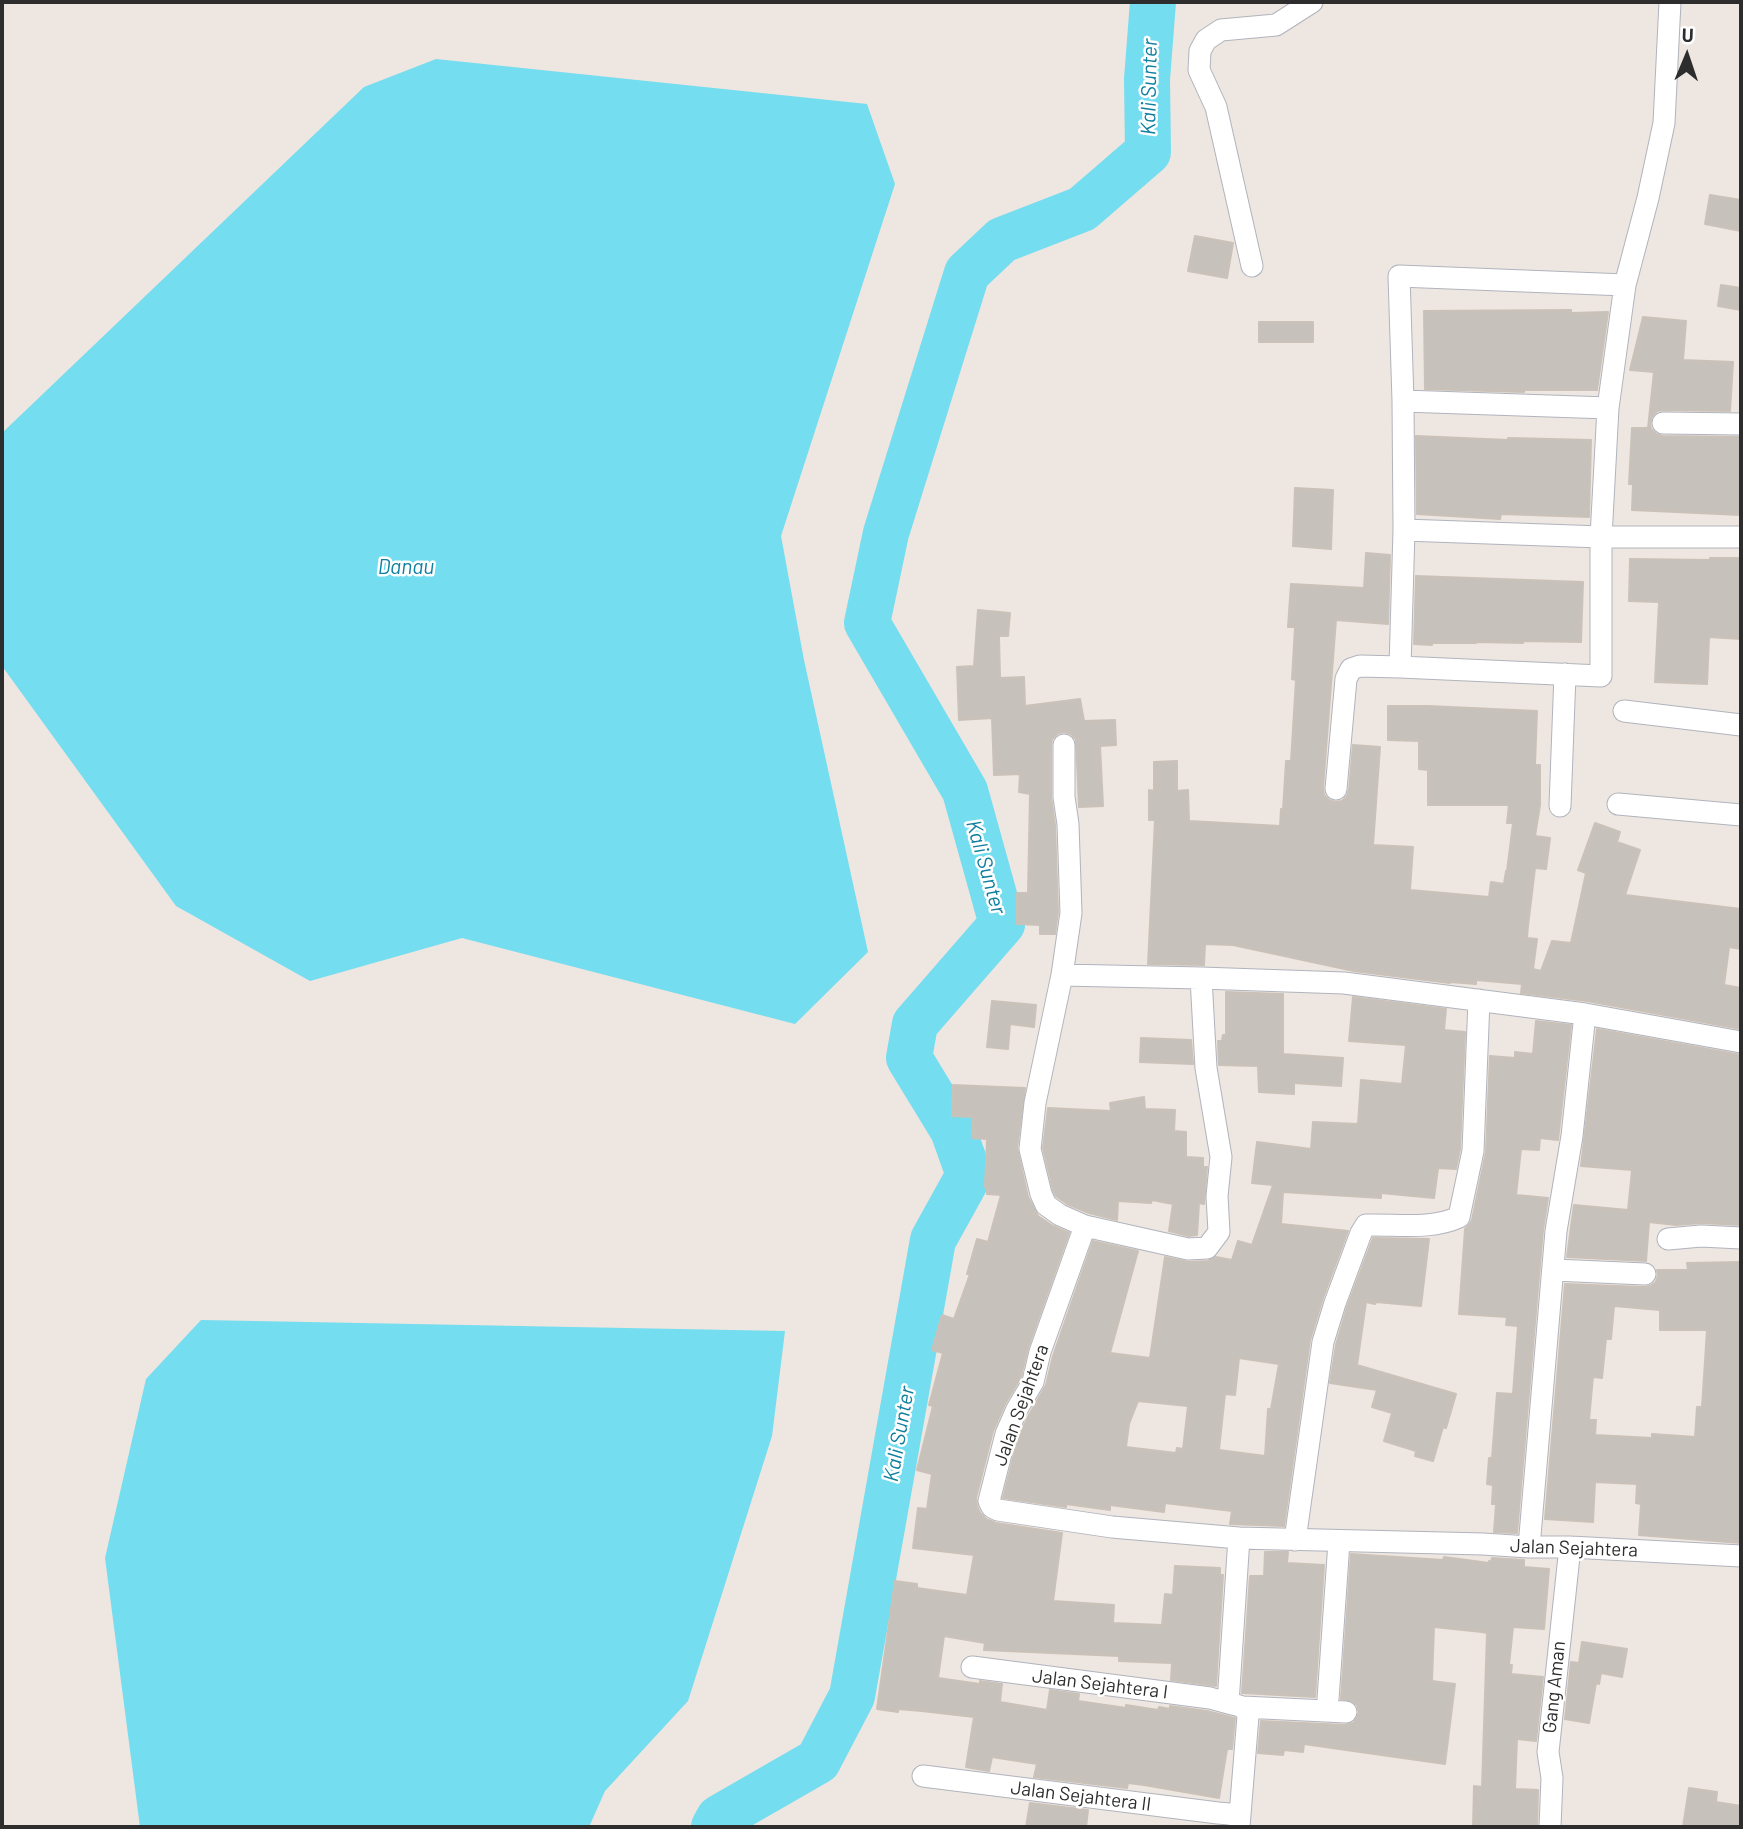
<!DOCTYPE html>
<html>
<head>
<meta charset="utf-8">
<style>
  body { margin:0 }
  #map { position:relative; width:1743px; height:1829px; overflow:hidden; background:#eee6e0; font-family:Barlow,sans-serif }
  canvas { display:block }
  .frame { position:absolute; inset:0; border:4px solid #2d2d2d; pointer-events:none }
  .north { position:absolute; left:1652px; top:21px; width:70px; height:70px; -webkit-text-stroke:5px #fff; paint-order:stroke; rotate:2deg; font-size:19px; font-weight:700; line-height:28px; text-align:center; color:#2d2d2d }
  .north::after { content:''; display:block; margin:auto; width:24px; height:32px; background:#2d2d2d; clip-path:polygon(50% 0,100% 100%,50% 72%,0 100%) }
</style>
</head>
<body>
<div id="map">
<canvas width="1743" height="1829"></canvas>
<div class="frame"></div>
<div class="north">U</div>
</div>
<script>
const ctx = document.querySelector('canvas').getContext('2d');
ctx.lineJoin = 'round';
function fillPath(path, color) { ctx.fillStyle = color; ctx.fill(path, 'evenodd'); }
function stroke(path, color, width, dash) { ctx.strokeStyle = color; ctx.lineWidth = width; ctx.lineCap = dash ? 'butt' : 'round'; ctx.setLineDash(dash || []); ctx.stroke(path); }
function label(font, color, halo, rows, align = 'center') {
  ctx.font = font + ' Barlow,sans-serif'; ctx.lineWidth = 5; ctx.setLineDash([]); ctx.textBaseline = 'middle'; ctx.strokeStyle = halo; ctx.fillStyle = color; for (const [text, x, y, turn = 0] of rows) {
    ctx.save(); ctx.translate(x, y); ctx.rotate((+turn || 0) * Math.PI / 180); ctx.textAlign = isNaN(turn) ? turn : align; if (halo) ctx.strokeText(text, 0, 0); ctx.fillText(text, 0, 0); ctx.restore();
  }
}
fillPath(new Path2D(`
  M436,59l431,45 28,80 -114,352 23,124 64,292 -73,72 -333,-86 -152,43 -134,-75 -174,-240v-233l362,-346z
  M201,1320l584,11 -13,105 -84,265 -83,90 -16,36h-449l-35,-269 41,-179z`), '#74ddef');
stroke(new Path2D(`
  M714,1827l5,-9 99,-57 34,-65 81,-456 36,-65 -16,-45 -44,-72 6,-34 87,-100 -37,-133 -98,-168 19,-90 81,-260 35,-33 80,-31 66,-57 -1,-73 6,-77`), '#74ddef', 46);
const building = new Path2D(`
  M1710,195l31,5v31l-36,-7z
  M1195,236l38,7 -6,35 -39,-7z
  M1721,285l20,3v22l-23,-4z
  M1571,310v3l37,-1 -11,78h-73v2l-99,-3 -1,-78z
  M1643,317l43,4 -3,39 50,2 -3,49 -68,-1 -5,1 -5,5 -2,8 1,5 5,5 6,2 79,1v78l-109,-5 1,-26h-4l3,-56h16l6,-56 -24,-2z
  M1259,322h54v20h-54z
  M1416,436l92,4v-2l83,2 -2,77 -88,-3 -1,5 -83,-5z
  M1295,488l38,2 -2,59 -38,-3z
  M1366,553l24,2 -2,69 -52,-4 -13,168 1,7 5,5 6,2 7,-1 5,-5 2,-6 4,-45 27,2 -7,98 40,2 -3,43 79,7 2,-15 13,2 2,-13h1l6,-48h-6l2,-18h-81v-35l-9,-1v-28l-31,-1v-34h40l109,5 -2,54h5v40l-5,31 15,2 -4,31 -11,-1 -7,58 -1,12 10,1 -4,30 8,2 11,-30 19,2 15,-70 -8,-3 17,-47 25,9 -3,10 23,8 -15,45 116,14v40l-12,-2 -5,38 17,3v41l-154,-28 -66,-8 1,-9 -46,-4v4l-26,-2v1l-96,-12 -121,-26 -28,-1 -1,21 -56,-1 7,-144h-6v-30l5,1v-29l23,-1v30l11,-1 1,31 91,5 1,-17 2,1 3,-49h5l5,-81 -4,-1 3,-52h-7l3,-43 73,4z
  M1710,558h31v81l-32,-2 -2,47 -52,-2 4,-80 -30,-1 1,-42 80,1z
  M1416,576l167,6 -2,60 -58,-1v2l-47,-1v1h-44v2l-18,-1z
  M978,610l32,3 -2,23h-9l1,42 24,-1 1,29 55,-7 4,22 31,-1 1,25 -16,1 3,60 -24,1 -3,-68 -5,-5 -6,-2 -7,1 -6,6 -1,6v52l4,28 3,87 -3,22h-15v-9l-23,-1v-31h11l2,-99 -11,-2 1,-18 -26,1 -2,-57 -33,2 -2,-53 17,-1z
  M1226,992l57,2v60l60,4 -2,28 -47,-3v11l-35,-2 -1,-26 -39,-1 -1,-24h4l1,-6h3z
  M1353,997l93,12 -2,21 21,2 -5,117 -4,20 -18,-1 -4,30 -53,-5v5l-98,-6 -2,32 67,7 -25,67 -13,42 -26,186 -54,-2 2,-13 -67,-8 -1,9 -54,-7v5l-44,-6v3l-63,-9 15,-60 11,-23 17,-30 7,-29 40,-115 45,10 -28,102 40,5 15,-101 23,5 20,-1 8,-4 16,3 6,-19 14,4 21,-60 -21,-2 5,-41 54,7 2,-27 45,2 3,-44 41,4 4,-39 -57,-4zM1239,1358l40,6 -8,45h-3l-3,47 -46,-6 6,-56 10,1zM1138,1401l50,5 -5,43 -6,-1 -1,5 -50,-6 3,-23z
  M992,1001l44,4 -2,22 -24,-3 -2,25 -21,-2z
  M1536,1021l35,4 -13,115 -18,-2 -1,12 -18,-1 -5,46 32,3 -5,32 -26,303 -23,-1 2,-28h-4l1,-19 -6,-1 2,-26h3l5,-65 16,1 5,-68 -12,-1 1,-8 -48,-3 6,-85 4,-4 3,-5 14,-68 4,-96 25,2v-6l18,2z
  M1597,1029l144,26v170l-40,-2 -25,2 -27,-3 -3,39 -79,-4 7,-52 54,5 4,-40 -51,-4z
  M1141,1038l50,2 2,24 -53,-2z
  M953,1085l72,3 -8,60 11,49 10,19 15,10 16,7 -41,115 -7,29 -16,27 -12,27 -17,67 1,8 3,7 6,6 10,4 66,10 -9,68 61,4 -1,18 49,2 3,-31 8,1 2,-29 45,2v7h3l-7,111 -45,-6 1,-17 -53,-2v-5l-135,-6 1,-7 -41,-7 -6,42 42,6v-3l22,3 -2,18 47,8 3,-20 29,4 -1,7 48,7v-3l32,5 1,-3 11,2v-3l37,5 28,7 -3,31h-5l-8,49 -75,-13 -16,-2 -1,5 -93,-11 3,-13 -45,-7 -3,14 -23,-4 8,-50 -52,-6 -24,-2v3l-21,-3 18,-128 22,3v4l50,7 7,-40 -61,-7 5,-40 9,1 5,-35 -15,-4 16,-64 -4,-1 14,-52 -11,-3 10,-35 12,4 16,-45h-3l10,-35 11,3 13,-47 -14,-1v-6l-2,-1 2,-48 -15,-1 1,-21 -21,-1z
  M1144,1097l1,12 30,1 -1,21 12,1v25l17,1v9h4l-3,37 -5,-1 -2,32 -8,1 -20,-5 4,-27 -21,-4 -1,3 -33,-2 -1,19 -28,-7 -22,-9 -11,-8 -3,-6 -10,-42 5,-40 63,3 -1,-8z
  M1373,1238l56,1 -8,67 -45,-4 -1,2 -9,-2 -9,63 99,29 -10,34 -3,-1 -10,34 -18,-5 1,-5 -32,-10 8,-28 -20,-6 5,-17 -47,-7 6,-38 11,-38z
  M1741,1262v281l-102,-8 2,-31 -5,-1 1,-19 -42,-2 -2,40 -48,-3 20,-235 80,3 5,-1 6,-4 2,-7 -1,-5h31l-1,-7zM1614,1306l46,4v20h47l-5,77h-5l-2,30 -43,-3v4l-57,-3 1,-15h-7l4,-43 9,1 4,-39h5z
  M1265,1552h23l-1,11 37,2 -9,132 -73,-4 8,-117h14z
  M1351,1554l92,6 1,-3 45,6v-2l2,1 1,-4 32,2v7l25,2 -5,60 -31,-2 -4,38h3l-1,9 32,3 -7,64 -19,-2 -2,50 23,1 -1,37h-64l1,-41 8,1 5,-154 -5,-1 -48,-5 -2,54 23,3 -10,80 -141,-20 -1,8 -19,-2 -1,5 -25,-2 3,-32 84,4 8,-2 4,-5 2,-6 -2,-7 -5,-4 -11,-2z
  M1582,1642l45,7 -5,28 -21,-4 -2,11 -3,-1 -7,40 -24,-4 6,-57 8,1z
  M1689,1788l28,4 -1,10 25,4v21h-58z
  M1030,1803l58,7 -2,17h-60z`);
fillPath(building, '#c7c1bb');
stroke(building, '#cac2b9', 2);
const street = new Path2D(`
  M1252,266l-36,-159 -17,-37 1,-19 6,-11 15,-10 55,-5 36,-23
  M1403,401l205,7
  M1663,423l78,1
  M1404,530l197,7h140
  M1400,667l4,-137 -1,-129 -4,-125 226,9
  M1624,711l117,14
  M1064,745v52l4,27 3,89 -9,62 -27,128 -5,46 11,45 5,11 14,10 25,11 103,23 19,-1 12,-16 -2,-36 4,-39 -15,-89 -5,-90
  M1336,789l10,-110 5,-10 9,-3 40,1 201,9v-139l7,-129 17,-123 23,-87 16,-75 6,-121
  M1618,804l123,11
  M1560,806l5,-132
  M1062,975l139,3 143,5 241,31 156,28
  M1085,1226l-45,126 -7,30 -16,27 -11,25 -17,67 3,6 6,3 114,17 127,11 244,6 46,3h41l171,9
  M1668,1239l33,-3 40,2
  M1554,1270l91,4
  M1295,1540l28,-198 12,-39 26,-70 5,-8c31,-1 65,5 93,-8l14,-66 6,-151
  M1529,1547l27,-316 16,-95 13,-122
  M972,1667l238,31 18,5
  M1328,1699l11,-157
  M1243,1707l103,5
  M923,1776l295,37 22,2
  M1239,1827l9,-111c-2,-10 -11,-11 -20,-13l11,-165
  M1550,1827l2,-49 -4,-26 22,-205`);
stroke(street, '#b0b4bd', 23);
stroke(street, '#fff', 21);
label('19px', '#2d2d2d', '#fff', [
  ["Jalan Sejahtera",1021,1405,-70],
  ["Jalan Sejahtera",1574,1548,2],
  ["Jalan Sejahtera I",1100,1684,7],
  ["Gang Aman",1554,1687,-84],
  ["Jalan Sejahtera II",1081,1796,7]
]);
label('italic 21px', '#0e7fa0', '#fff', [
  ["Kali Sunter",1149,87,-89],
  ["Danau",406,567],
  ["Kali Sunter",986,867,74],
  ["Kali Sunter",899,1434,-80]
]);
</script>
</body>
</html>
